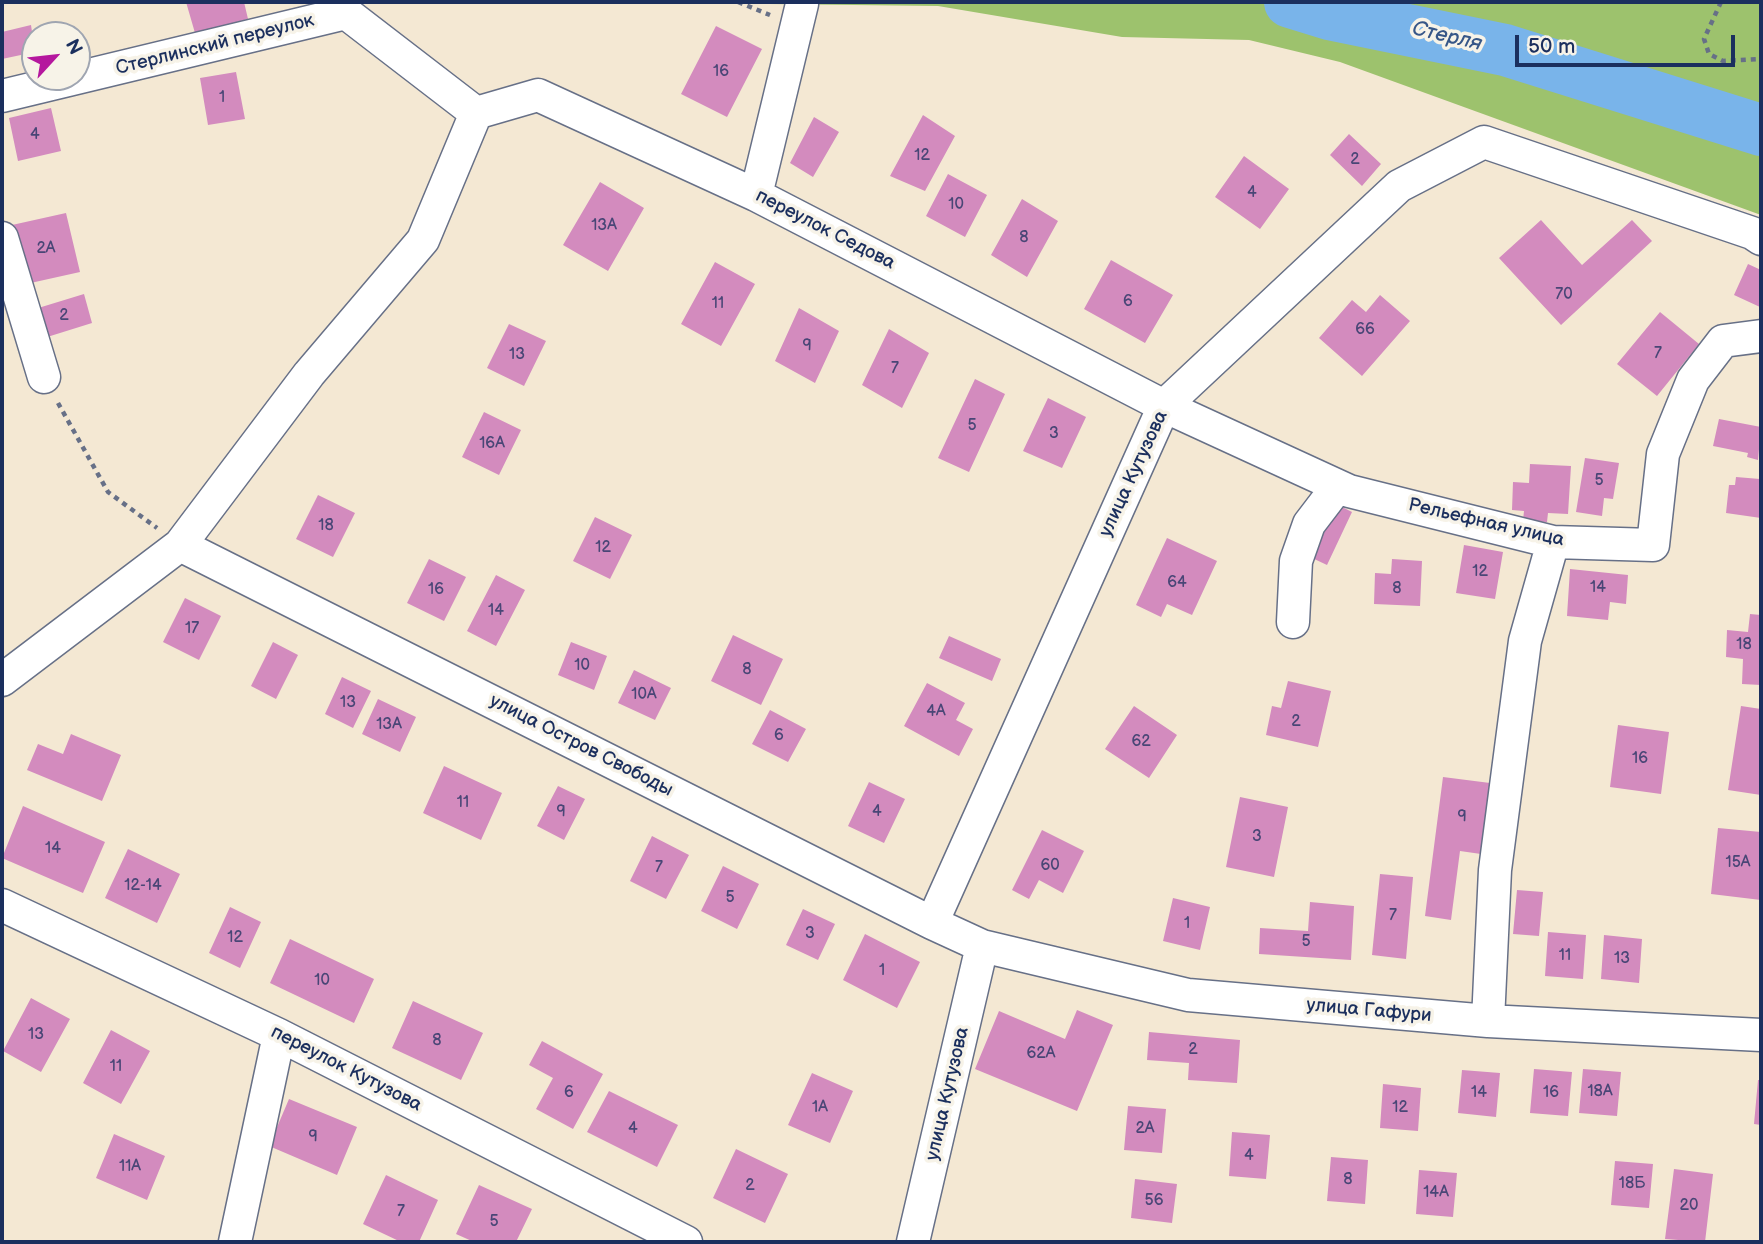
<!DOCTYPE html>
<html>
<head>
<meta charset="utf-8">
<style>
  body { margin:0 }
  #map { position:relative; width:1763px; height:1244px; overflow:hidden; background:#f4e8d3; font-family:"Balsamiq Sans",sans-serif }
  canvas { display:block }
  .frame { position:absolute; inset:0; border:4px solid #1b2f5e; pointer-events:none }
  .north { position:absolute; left:21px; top:21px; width:70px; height:70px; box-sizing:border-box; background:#f7f3e8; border:2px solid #9fa5b1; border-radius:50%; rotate:63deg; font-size:19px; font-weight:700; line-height:28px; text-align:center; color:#1b2f5e }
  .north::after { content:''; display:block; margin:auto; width:24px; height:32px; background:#b5179e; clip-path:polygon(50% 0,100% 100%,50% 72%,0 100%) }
  .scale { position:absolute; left:1515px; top:35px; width:220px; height:32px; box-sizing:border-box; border:4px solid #1b2f5e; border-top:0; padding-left:9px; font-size:21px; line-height:24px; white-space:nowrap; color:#1b2f5e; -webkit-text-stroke:5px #f7f3e8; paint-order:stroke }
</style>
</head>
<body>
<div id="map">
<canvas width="1763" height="1244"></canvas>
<div class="frame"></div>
<div class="north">N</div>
<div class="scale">50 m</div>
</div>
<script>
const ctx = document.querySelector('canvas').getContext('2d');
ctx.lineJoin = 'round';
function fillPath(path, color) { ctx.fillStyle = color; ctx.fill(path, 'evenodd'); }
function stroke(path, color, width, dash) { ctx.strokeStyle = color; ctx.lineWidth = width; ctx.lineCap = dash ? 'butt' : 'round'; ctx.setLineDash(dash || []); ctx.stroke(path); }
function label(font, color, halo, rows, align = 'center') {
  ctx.font = font + ' "Balsamiq Sans",sans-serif'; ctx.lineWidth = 7; ctx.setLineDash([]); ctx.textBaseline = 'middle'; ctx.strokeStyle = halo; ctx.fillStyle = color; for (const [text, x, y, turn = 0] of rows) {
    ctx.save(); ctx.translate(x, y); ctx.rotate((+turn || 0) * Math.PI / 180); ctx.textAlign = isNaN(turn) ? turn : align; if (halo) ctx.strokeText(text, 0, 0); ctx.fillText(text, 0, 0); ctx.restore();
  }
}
fillPath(new Path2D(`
  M766,2h995v213l-421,-153 -91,-22 -127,-3 -184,-31 -169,-2z`), '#9dc26d');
stroke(new Path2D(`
  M1290,2l39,12 176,36 256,80`), '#79b4ea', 52);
fillPath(new Path2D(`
  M186,2h58l4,17 -53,14z
  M31,25l4,27 -33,7v-27z
  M716,26l46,23 -35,68 -46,-23z
  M236,72l9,47 -37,6 -8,-47z
  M51,108l10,43 -43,10 -9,-43z
  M923,115l32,21 -30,55 -35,-15z
  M814,117l25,15 -26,45 -23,-14z
  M1349,134l32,30 -19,22 -32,-31z
  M1244,156l45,33 -29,40 -45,-32z
  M948,174l39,21 -22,42 -39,-21z
  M600,182l44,26 -36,63 -45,-26z
  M1022,199l36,22 -31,56 -36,-22z
  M66,213l14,59 -54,12 -14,-59z
  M1541,220l41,45 50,-45 20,21 -91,84 -62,-67z
  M1111,260l62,35 -28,48 -61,-34z
  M715,262l40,22 -34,62 -40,-22z
  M1748,264l13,6 -1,37 -26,-12z
  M84,294l8,29 -48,15 -9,-29z
  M1380,295l30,26 -48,55 -43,-38 33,-38 14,12z
  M799,308l40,23 -24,52 -40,-22z
  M1660,312l39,32 -42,52 -40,-32z
  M509,324l37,17 -22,45 -37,-18z
  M889,329l40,24 -27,55 -40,-23z
  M975,379l30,15 -36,78 -31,-14z
  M1048,398l38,19 -24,51 -39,-17z
  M484,412l37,18 -22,45 -37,-18z
  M1719,419l42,8 -3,33 -11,-3 1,-4 -35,-7z
  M1585,458l34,5 -6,36 -9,-1 -2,18 -26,-4z
  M1530,464l41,2 -3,48 -20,-1 -1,9 -24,-1 1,-10 -12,-1 1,-28 16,1z
  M1736,477l24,2 1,39 -35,-5 3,-28h6z
  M318,495l37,18 -22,44 -37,-18z
  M1336,504l16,8 -25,53 -17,-8z
  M595,517l37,18 -22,44 -37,-18z
  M1167,538l50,23 -25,54 -25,-11 -6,13 -25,-12z
  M1464,545l39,7 -8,47 -39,-6z
  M429,559l37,18 -22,44 -37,-18z
  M1392,559l30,2 -2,45 -46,-2 1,-31 16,1z
  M1570,569l58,6 -2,29 -16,-2 -2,18 -41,-4z
  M496,575l29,15 -29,56 -29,-15z
  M185,598l36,18 -22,44 -36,-18z
  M1750,614l11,1v70l-19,-1 1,-25 -17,-2 1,-27 21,2z
  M733,635l50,24 -22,46 -50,-24z
  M949,636l52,23 -9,22 -53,-23z
  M273,642l25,13 -22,44 -25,-13z
  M571,642l36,14 -13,34 -36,-15z
  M634,670l37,18 -16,32 -37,-17z
  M342,677l29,14 -18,37 -28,-14z
  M1288,681l43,10 -13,56 -52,-12 6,-29 9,2z
  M927,683l38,20 -9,17 17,9 -14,27 -55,-30z
  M378,699l38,18 -16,35 -38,-18z
  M1134,706l43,29 -28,43 -44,-29z
  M1741,706l20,3v86l-33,-5z
  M770,710l36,19 -18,33 -36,-18z
  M1618,725l51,7 -8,62 -51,-7z
  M71,734l50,21 -19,46 -75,-31 11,-26 25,10z
  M444,766l58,27 -21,47 -58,-27z
  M1443,777l47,6 -9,71 -21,-3 -9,69 -26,-4z
  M869,782l36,17 -21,44 -36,-17z
  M558,786l27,13 -21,41 -27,-14z
  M1240,797l48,10 -14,70 -48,-10z
  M23,806l82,36 -22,51 -81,-35z
  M1718,828l43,4v68l-50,-6z
  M1042,830l42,21 -21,42 -24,-13 -10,19 -17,-9z
  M652,836l37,19 -23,44 -36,-18z
  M128,849l52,25 -23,49 -52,-25z
  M723,866l36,18 -22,45 -36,-18z
  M1380,874l33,3 -7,82 -34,-4z
  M1517,890l26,2 -4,44 -26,-2z
  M1173,898l37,9 -10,43 -37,-9z
  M1310,902l44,4 -3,54 -92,-6 1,-26 48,3z
  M230,907l31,15 -21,46 -31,-15z
  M803,909l32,15 -17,36 -32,-15z
  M1548,932l38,3 -3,44 -38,-3z
  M865,934l55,28 -23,46 -54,-28z
  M1604,935l38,4 -3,44 -38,-4z
  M290,939l84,40 -20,44 -84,-40z
  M31,998l39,21 -29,53 -38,-21z
  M413,1001l70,32 -22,47 -69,-32z
  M1077,1010l36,15 -36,86 -102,-42 24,-58 66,28z
  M111,1030l39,21 -29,53 -38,-21z
  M1149,1032l91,8 -3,43 -49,-3 1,-17 -42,-3z
  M542,1041l61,33 -30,55 -37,-20 17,-31 -24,-13z
  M1534,1069l38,3 -4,44 -38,-3z
  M1583,1069l38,3 -4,44 -38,-3z
  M1462,1070l38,3 -4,44 -38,-4z
  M812,1073l41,18 -23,52 -42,-18z
  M1758,1080h3v45l-7,-1z
  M1383,1084l38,4 -3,43 -38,-3z
  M609,1091l69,34 -21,42 -70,-35z
  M289,1099l68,28 -20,48 -68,-29z
  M1128,1106l38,3 -4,44 -38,-3z
  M1232,1132l38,3 -4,44 -37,-3z
  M114,1134l51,22 -18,44 -51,-22z
  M736,1149l52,25 -23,49 -52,-25z
  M1331,1157l37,3 -3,44 -38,-3z
  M1615,1161l38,3 -4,44 -38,-3z
  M1674,1169l39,5 -8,68 -40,-3z
  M1419,1170l38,3 -4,44 -37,-3z
  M386,1175l52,25 -19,42h-18l-38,-18z
  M1135,1179l42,5 -5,39 -41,-5z
  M479,1185l53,24 -16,33h-42l-18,-8z`), '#d38bbe');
const minor = new Path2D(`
  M2,96l344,-83 130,100
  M476,113l62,-18 218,100 408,211 185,85 204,51 100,3 10,-91 30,-74 30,-39 38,-5
  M756,195l46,-191
  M2,238l42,139
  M180,545l752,378 50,23 206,49 300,26 273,14
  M1293,622l3,-61 13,-37 29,-38
  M2,680l178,-135 129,-171 114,-134 53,-127
  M2,905l277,130 407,207
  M932,923l232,-517 235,-220 85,-44 268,91 9,6
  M1488,1021l7,-151 30,-229 28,-99
  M235,1242l44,-207
  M913,1242l69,-296`);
stroke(minor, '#677087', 35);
stroke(new Path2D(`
  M738,2l32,13
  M1721,2l-17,37 5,15 14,7 38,-2
  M58,403l50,89 49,36`), '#677087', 4.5, [5, 5]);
stroke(minor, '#fff', 32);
label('16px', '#494676', null, [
  ["16",721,72],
  ["1",222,98],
  ["4",35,135],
  ["12",922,156],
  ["2",1355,160],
  ["4",1252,193],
  ["10",956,205],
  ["13А",604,226],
  ["8",1024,238],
  ["2А",46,249],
  ["70",1564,295],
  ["6",1128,302],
  ["11",718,304],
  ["2",64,316],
  ["66",1365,330],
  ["9",807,346],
  ["7",1658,354],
  ["13",517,355],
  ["7",895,369],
  ["5",972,426],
  ["3",1054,434],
  ["16А",492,444],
  ["5",1599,481],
  ["18",326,526],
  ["12",603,548],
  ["12",1480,572],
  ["64",1177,583],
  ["14",1598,588],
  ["8",1397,589],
  ["16",436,590],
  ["14",496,611],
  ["17",192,629],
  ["18",1744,645],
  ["10",582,666],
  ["8",747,670],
  ["10А",644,695],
  ["13",348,703],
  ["4А",936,712],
  ["2",1296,722],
  ["13А",389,725],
  ["6",779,736],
  ["62",1141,742],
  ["16",1640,759],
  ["11",463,803],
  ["9",561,812],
  ["4",877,812],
  ["9",1462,817],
  ["3",1257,837],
  ["14",53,849],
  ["15А",1738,863],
  ["60",1050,866],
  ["7",659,868],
  ["12-14",143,886],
  ["5",730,898],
  ["7",1393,916],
  ["1",1187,924],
  ["3",810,934],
  ["12",235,938],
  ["5",1306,942],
  ["11",1565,956],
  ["13",1622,959],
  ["1",882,971],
  ["10",322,981],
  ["13",36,1035],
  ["8",437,1041],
  ["2",1193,1050],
  ["62А",1041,1054],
  ["11",116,1067],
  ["18А",1600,1092],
  ["6",569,1093],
  ["14",1479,1093],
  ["16",1551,1093],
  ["1А",820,1108],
  ["12",1400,1108],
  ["4",633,1129],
  ["2А",1145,1129],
  ["9",313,1137],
  ["4",1249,1156],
  ["11А",130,1167],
  ["8",1348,1180],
  ["18Б",1632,1184],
  ["2",750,1186],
  ["14А",1436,1193],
  ["56",1154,1201],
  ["20",1689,1206],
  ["7",401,1212],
  ["5",494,1222]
]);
label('19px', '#1b2f5e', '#f7f3e8', [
  ["Стерлинский переулок",215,45,-14],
  ["переулок Седова",825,230,27],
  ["улица Кутузова",1134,474,-65],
  ["Рельефная улица",1486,523,13],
  ["улица Остров Свободы",581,746,27],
  ["улица Гафури",1369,1011,5],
  ["переулок Кутузова",346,1069,27],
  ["улица Кутузова",948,1094,-77]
]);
label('italic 21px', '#375788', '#f7f3e8', [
  ["Стерля",1447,37,13]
]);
</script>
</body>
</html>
